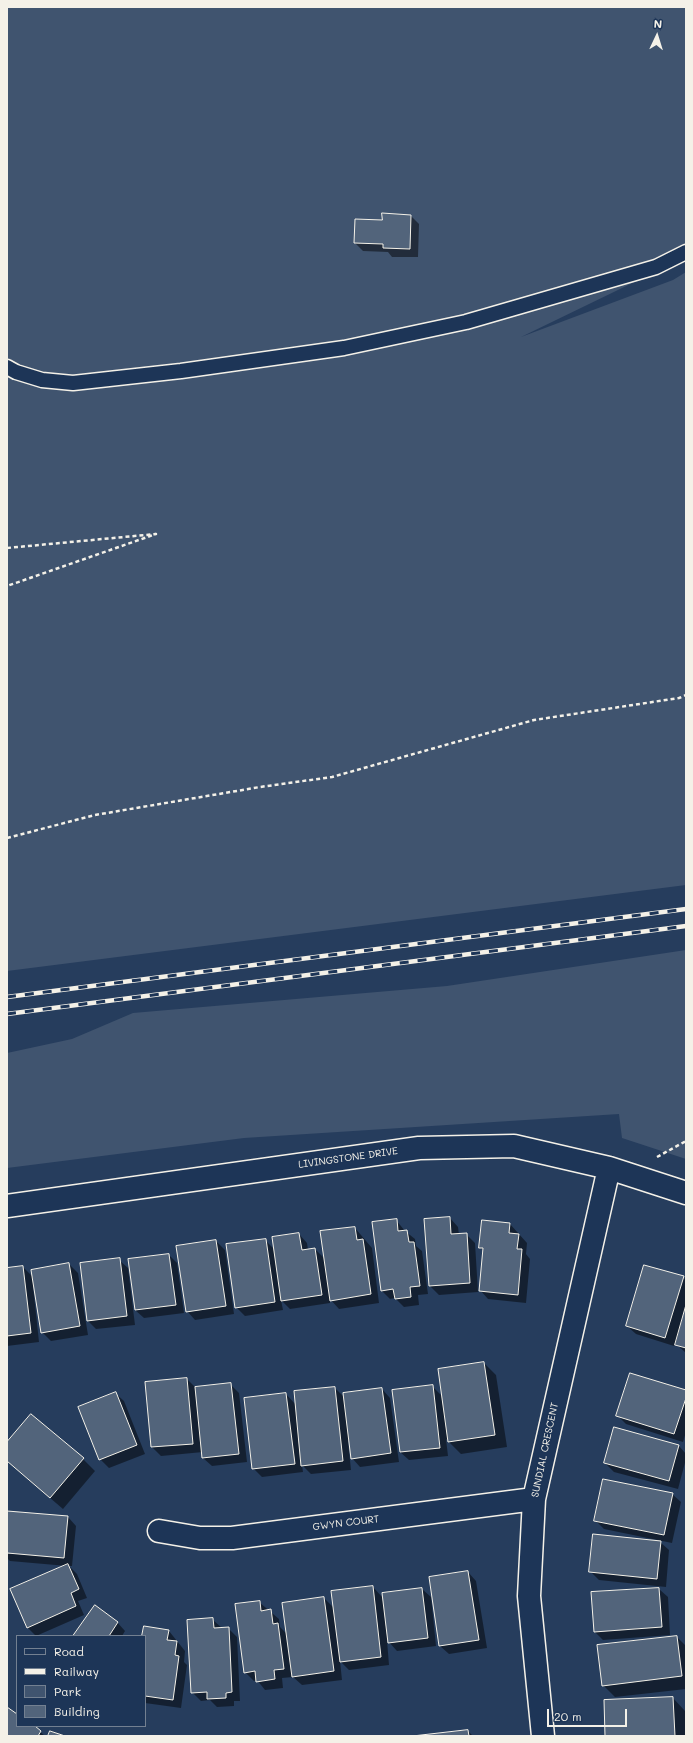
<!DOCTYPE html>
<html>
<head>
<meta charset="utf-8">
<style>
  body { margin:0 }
  #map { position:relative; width:693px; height:1743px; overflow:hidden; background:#263d5d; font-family:Mali,sans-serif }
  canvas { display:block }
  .frame { position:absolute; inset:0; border:8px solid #f4f1e8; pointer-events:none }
  .legend { position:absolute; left:16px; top:1635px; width:130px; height:92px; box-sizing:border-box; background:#1d3557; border:1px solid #738091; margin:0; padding:5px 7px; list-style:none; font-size:12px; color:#f4f1e8 }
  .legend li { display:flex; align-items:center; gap:8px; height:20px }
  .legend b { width:20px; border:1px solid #738091 }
  .north { position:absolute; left:637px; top:16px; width:40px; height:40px; -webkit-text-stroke:3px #1d3557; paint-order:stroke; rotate:4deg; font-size:11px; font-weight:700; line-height:16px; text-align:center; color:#f4f1e8 }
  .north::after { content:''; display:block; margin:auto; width:14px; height:18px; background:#f4f1e8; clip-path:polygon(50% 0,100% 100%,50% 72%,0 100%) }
  .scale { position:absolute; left:547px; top:1709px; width:80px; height:18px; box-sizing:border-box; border:2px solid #f4f1e8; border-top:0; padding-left:5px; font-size:12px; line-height:14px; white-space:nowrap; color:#f4f1e8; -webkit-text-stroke:3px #1d3557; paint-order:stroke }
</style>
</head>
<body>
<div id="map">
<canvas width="693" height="1743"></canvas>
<div class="frame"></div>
<ul class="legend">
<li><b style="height:5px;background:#1d3557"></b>Road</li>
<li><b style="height:5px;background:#f4f1e8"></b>Railway</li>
<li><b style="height:11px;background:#40546f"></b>Park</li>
<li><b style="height:11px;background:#52647b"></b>Building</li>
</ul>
<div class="north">N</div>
<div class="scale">20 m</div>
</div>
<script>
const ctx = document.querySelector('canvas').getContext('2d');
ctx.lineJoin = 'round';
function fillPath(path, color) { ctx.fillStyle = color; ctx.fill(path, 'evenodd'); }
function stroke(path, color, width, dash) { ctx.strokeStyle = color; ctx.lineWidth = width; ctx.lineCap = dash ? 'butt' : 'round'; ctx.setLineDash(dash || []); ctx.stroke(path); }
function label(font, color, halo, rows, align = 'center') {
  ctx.font = font + ' Mali,sans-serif'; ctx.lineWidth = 3; ctx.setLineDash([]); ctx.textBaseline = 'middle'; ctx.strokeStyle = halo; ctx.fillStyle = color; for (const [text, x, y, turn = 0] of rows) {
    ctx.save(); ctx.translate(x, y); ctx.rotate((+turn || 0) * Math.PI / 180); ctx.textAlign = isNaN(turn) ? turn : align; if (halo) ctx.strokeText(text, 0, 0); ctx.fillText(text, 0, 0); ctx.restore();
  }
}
fillPath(new Path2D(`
  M7,7h679v250l-165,80 152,-57 13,-8v613l-679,86z
  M686,950v209l-64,-21 -3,-24 -375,24 -237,30v-115l65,-14 61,-26 314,-27z`), '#40546f');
fillPath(new Path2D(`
  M411,216l8,8 -1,33h-26l-4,-5 -25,-1 -8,-8 28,-22z
  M450,1218l8,9 1,8 7,-1 9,9 3,49 -39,3 -9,-9 -5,-66z
  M396,1220l9,11 10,8 1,7 6,5 6,43 -10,1 1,10 -15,2 -9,-9 -5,1 -8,-8z
  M510,1224l17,19 -1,11 4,5 -4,44 -38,-4 -8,-9 4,-39 -4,-4z
  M355,1228l17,20 7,55 -40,6 -9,-10v4l-40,6 -9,-9 2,10 -38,6 -9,-9 29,-67 9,9 25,-15 8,9 1,7 7,-1 10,10z
  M216,1241l9,9 9,64 -39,6 -8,-9z
  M169,1255l8,8 7,50 -40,5 -9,-8z
  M119,1260l9,8 7,57 -39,4 -8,-8z
  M69,1264l9,9 10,62 -37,6 -9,-9 -8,-47 -1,1 6,56 -32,4v-77l16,-2 10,10z
  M683,1277l3,3v73l-11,-10 -1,3 -38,-12 -9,-8z
  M484,1363l12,12 11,72 -46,7 -15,-15 2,17 -39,4 -9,-8 32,-66 10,10z
  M187,1379l9,9 34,-4 9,9 8,69 -35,4 -9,-8v-6l-42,4 -9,-9 -6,-64z
  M335,1388l9,9 38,-8 8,9 9,64 -39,5 -8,-9 -2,-17h-2l3,29 -40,4 -9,-9 1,7 -41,5 -9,-9 33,-74 10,11z
  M686,1391v41l-3,10 -57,-18 -8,-8z
  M115,1393l9,8 21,53 -36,14 -9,-9z
  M615,1429l64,17 7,8v5l-8,30 -64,-17 -9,-9z
  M7,1444l76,15 12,12 -32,38 -56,-48z
  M672,1494l9,8 -9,41 -68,-14 -9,-9z
  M7,1512l61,5 8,9 -4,40h-3l8,8 10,24 -9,3 6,14 -48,21 -9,-9 40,-61 -57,-5 -3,-3z
  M660,1542l9,8 -3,37 -67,-7 -9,-9z
  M468,1572l8,9 11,67 -38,6 -9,-8 -10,-68z
  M373,1587l10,11 39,-9 9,8 5,49 -39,5 -10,-11 2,25 -40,5 -9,-9 2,19 -40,5 -9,-8 -11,1 1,10 -18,2 -8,-10 -3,1 -9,-9 14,-70 20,17 1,8 7,7 37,-36 10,10z
  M659,1589l9,8 2,38 -67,5 -9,-9z
  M213,1620l9,8h6l9,9 3,64h-6v5l-17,1 -7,-7 -9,1 -9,-9z
  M117,1622l8,9 -3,5h-48z
  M169,1631l16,20 -1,11 3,3 -6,43 -36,-5v-67h-2z
  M677,1637l9,9v43l-71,8 -12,-12z
  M673,1698l12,13 1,25h-80z
  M7,1709l10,6v11h16l12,10h-38z
  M468,1731l5,5h-52z`), '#0007');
const building = new Path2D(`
  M382,213l29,2 -1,34 -27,-1v-4l-29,-1 1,-24 27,1z
  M450,1217l1,17 16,-1 3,50 -41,3 -5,-67z
  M397,1219l1,12 9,-1 2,12h5l6,44 -10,1 1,10 -16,2 -2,-10 -12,2 -9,-69z
  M482,1220l28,3 -1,10 10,1 -2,15h5l-4,46 -39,-4 4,-43h-4z
  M355,1227l2,13 6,-1 8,55 -41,7 -10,-70z
  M299,1233l3,17 13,-2 7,47 -41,6 -9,-64z
  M266,1239l9,63 -40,6 -9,-64z
  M216,1240l10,66 -40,6 -10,-66z
  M169,1254l7,51 -41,5 -7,-51z
  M120,1258l7,58 -40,5 -7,-58z
  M69,1263l11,63 -39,7 -10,-63z
  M644,1265l40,11 -19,62 -39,-12z
  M23,1266l8,67 -24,3v-68z
  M686,1305v43l-11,-3z
  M484,1362l11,73 -47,7 -10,-73z
  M630,1373l56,17v8l-12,36 -58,-18z
  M187,1378l6,66 -42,3 -6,-65z
  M231,1383l8,71 -37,4 -7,-71z
  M433,1385l7,63 -40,4 -8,-62z
  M335,1387l8,74 -42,5 -7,-75z
  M382,1388l9,65 -40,6 -8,-66z
  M116,1392l21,53 -38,15 -21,-53z
  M286,1393l9,71 -43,5 -8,-71z
  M31,1414l53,44 -34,40 -43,-37v-19z
  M614,1427l65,18 -10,36 -65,-18z
  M603,1479l70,14 -9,42 -70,-14z
  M7,1511l61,5 -4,42 -57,-5z
  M593,1534l68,7 -4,38 -68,-7z
  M68,1564l11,25 -8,4 5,13 -49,22 -17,-39z
  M468,1571l11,69 -40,6 -10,-69z
  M373,1586l8,71 -41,5 -9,-71z
  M422,1588l6,50 -40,5 -6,-50z
  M659,1588l3,39 -68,5 -3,-40z
  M324,1597l10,74 -42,6 -10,-74z
  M260,1601l1,10 10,-2 2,15 5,-1 6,46 -10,1 1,9 -19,3 -1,-11 -11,2 -9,-69z
  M95,1605l23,17 -9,14h-36z
  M213,1618l1,10 15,-1 3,65 -6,1v5l-19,1v-7l-16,1 -4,-73z
  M144,1626l25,4 -2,10 10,1 -2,14 4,1 -6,44 -28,-4v-60h-3z
  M677,1636l5,40 -80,10 -5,-41z
  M673,1697l2,39h-70l-1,-36z
  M7,1707l10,7v12h18l6,5 -3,5h-31z
  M468,1730l1,6h-56z
  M50,1731l15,5h-17z`);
fillPath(building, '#52647b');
stroke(building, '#f4f1e8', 1);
const service = new Path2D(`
  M7,367l9,5 26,8 31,3 108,-12 163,-23 122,-26 190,-55 30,-15`);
const minor = new Path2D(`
  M7,1206l412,-58 95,-2 95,22 77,25
  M159,1531l41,7h32l302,-39
  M543,1736l-14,-140 5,-97 75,-331`);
stroke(service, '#f4f1e8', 17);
stroke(minor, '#f4f1e8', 25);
stroke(new Path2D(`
  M7,548l149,-14 -149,52
  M7,838l88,-23 165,-28 72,-10 202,-57 145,-22 7,-3
  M657,1157l29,-16`), '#f4f1e8', 2.5, [4, 3]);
stroke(service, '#1d3557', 14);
stroke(minor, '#1d3557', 22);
const rail = new Path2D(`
  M7,997l679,-88
  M7,1014l679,-88`);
stroke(rail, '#f4f1e8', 4.5);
stroke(rail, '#1d3557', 3, [9]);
label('10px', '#f4f1e8', '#1d3557', [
  ["LIVINGSTONE DRIVE",348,1158,-8],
  ["SUNDIAL CRESCENT",545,1450,-78],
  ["GWYN COURT",346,1523,-7]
]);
</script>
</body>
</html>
